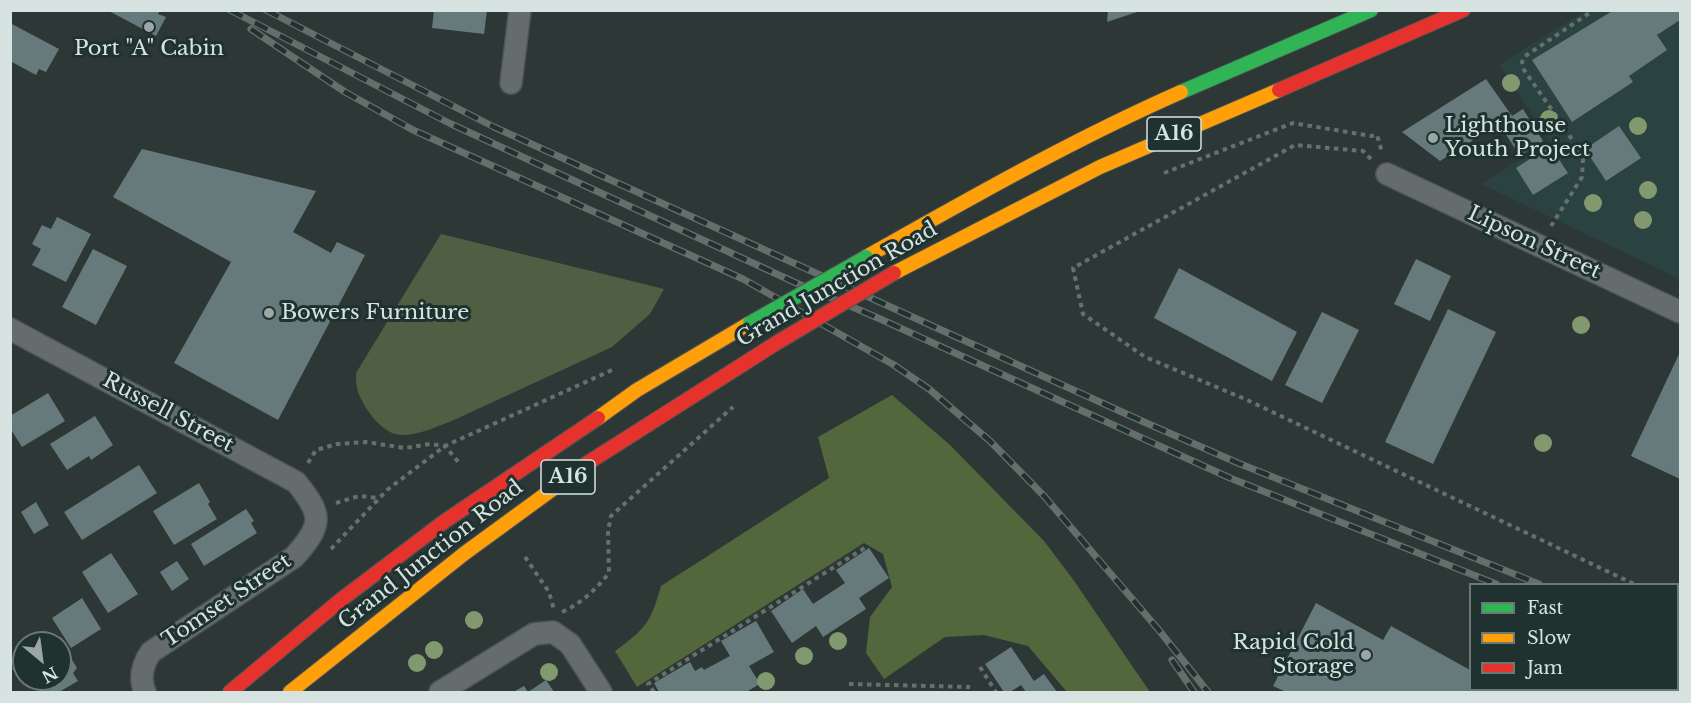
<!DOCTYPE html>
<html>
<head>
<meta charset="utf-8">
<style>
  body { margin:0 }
  #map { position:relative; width:1691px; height:703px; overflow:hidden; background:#2d3836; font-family:"Libre Baskerville",serif }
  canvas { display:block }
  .frame { position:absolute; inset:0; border:12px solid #d7e3e1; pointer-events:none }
  .legend { position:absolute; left:1469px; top:583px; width:210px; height:108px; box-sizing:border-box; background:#1f322f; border:2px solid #697976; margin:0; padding:8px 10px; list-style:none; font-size:18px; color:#d7e3e1 }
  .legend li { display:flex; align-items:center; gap:12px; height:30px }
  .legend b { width:30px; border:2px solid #697976 }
  .north { position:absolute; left:12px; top:631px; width:60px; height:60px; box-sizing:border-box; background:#1f322f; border:2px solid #697976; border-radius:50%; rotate:151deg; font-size:16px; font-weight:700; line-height:24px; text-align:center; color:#d7e3e1 }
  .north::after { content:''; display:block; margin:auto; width:21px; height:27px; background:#9ca7a5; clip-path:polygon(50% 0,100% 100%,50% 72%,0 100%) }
</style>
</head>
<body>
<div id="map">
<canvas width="1691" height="703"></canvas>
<div class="frame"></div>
<ul class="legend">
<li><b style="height:8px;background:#30b455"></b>Fast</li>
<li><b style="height:8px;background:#ff9f0a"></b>Slow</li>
<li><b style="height:8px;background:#e5322d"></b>Jam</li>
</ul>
<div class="north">N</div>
</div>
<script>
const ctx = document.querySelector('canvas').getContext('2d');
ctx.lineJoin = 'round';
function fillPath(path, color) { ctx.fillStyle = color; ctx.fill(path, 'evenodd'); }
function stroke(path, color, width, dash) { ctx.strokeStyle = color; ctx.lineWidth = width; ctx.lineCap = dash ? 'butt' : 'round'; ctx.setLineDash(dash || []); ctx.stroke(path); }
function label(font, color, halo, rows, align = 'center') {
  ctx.font = font + ' "Libre Baskerville",serif'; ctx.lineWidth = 6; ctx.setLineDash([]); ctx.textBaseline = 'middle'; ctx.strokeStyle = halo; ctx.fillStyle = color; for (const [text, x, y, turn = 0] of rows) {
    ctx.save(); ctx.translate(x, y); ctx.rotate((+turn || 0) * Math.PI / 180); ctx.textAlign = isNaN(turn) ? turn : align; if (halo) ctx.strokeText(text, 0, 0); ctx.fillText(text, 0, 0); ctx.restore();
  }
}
fillPath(new Path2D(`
  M1585,11h95v268l-199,-95 69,-43 -51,-76z`), '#2a4340');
fillPath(new Path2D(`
  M441,234l223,55 -14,25 -38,33 -158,73c-16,6 -36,16 -54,15 -19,-2 -36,-27 -42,-43 -2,-6 -2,-13 -2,-19z`), '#505e43');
fillPath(new Path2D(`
  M892,395l58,50 94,96 28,37 78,114h-83l-39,-46 -44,-11 -39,2 -61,42 -18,-26 4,-36 22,-30 -9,-33 -19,-11 -227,144 -22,-36c31,-23 35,-27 46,-65l168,-108 -11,-41z`), '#53673c');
fillPath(new Path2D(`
  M107,10h53l-2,4 8,3 -10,19z
  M434,10h53l-3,24 -52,-6z
  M1108,10h32v1l-33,11z
  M1614,10h66v10l-23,15 10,15 -38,26 4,6 -61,40 -40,-62z
  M10,23l49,26 -13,23 -7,-3 -3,6 -26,-14z
  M1486,79l26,37 11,-7 20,32 -23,15 -21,-32 -59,37 -38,-29z
  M1619,126l22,32 -35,23 -21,-32z
  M1550,146l18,27 -35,22 -17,-27z
  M142,149l174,42 -23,41 38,21 6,-11 28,13 -87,165 -104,-57 57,-101 -118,-65z
  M57,217l34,17 -25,48 -34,-17 9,-16 -9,-5 10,-19 9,4z
  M93,249l34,17 -31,59 -34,-18z
  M1416,259l35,17 -21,45 -36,-17z
  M1179,268l118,64 -25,49 -118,-63z
  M1448,309l48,23 -63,132 -48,-22z
  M1322,312l37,18 -37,73 -37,-18z
  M1680,352v127l-49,-23z
  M48,393l17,28 -43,26 -12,-19v-12z
  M95,416l18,29 -22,15 -2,-4 -22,14 -17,-26z
  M139,465l18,28 -75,47 -18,-28z
  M199,483l11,19 -2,2 9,15 -43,26 -21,-34z
  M36,502l13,23 -15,9 -13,-22z
  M246,509l8,12 -3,2 6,10 -53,33 -13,-22z
  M869,548l20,30 -30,20 7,11 -43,28 -7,-11 -24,17 -21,-32 32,-22 10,15 32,-21 -9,-13z
  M111,553l27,41 -30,19 -26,-41z
  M177,561l12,18 -17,12 -12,-19z
  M82,598l19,31 -30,19 -19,-30z
  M1316,603l67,37 8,-14 79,44v20l208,-2 2,2v2h-394l-13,-6z
  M756,621l18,31 -25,14 11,18 -14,8h-87l-5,-9 36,-21 5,9 7,-4 2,3 26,-14 -9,-15z
  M63,645l14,23 -4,5 5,8 -19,11h-18l-9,-13h28v-33z
  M1011,647l23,34 10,-7 13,18h-31l-5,-7 -11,7h-6l-19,-28z
  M24,661v19l-3,2 -9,-14z
  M546,680l8,12h-41l11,-6 4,6z`), '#66797b');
const street = new Path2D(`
  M511,83l9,-73
  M1387,174l293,138
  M10,329l286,153c27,33 27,43 -2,75l-143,95c-9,13 -12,26 -6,40
  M440,692l94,-58 19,-2 17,12 31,48`);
const fast = new Path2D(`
  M1181,92l190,-82`);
const slow = new Path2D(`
  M866,257c103,-58 206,-117 315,-165
  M894,273l206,-106 179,-77
  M598,418l39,-28 113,-67
  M290,692l175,-139 89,-65`);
const jam = new Path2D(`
  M1279,90l184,-80
  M554,488l32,-24 192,-122
  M230,692l112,-93 103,-78 153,-103`);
stroke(street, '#4c5654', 24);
stroke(fast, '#4c5654', 16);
stroke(slow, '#4c5654', 16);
stroke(jam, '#4c5654', 16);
stroke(new Path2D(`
  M1371,159l-8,-8 -68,-6 -222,123 10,46 62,43 100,42 389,185
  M1164,173l129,-50 78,13 6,-1 5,17
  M1551,226l31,-49 1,-18 -15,-26 -44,-63 -2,-8 2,-5 70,-47
  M308,463l8,-13 21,-6 29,-2 39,6 25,-4 15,2 15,18
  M336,503l23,-7 19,2
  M331,549l56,-59 58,-44 167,-76
  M525,557l24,35 5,18
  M1678,605l2,2
  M562,612c20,-9 33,-22 47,-39l-1,-42 3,-15 122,-109
  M980,667l16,25
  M849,684l121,3
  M654,692l-6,-8 218,-137`), '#68706f', 4, [4.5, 4.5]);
stroke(street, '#656d6c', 21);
stroke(fast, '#30b455', 14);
stroke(slow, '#ff9f0a', 14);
stroke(jam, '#e5322d', 14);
const rail = new Path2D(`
  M230,10l221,114 343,158 84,36 352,160 266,106
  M266,10l228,117 650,295 94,41 301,121
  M251,29l94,63 68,38 330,149 151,86 35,24 61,52 54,55 114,133 50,63
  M1678,640l2,2
  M1678,657l2,1
  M1172,660l22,32`);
stroke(rail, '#666e6c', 7);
stroke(rail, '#1f322f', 4.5, [14]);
const fastBridge = new Path2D(`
  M750,323l116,-66`);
const jamBridge = new Path2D(`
  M778,342l116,-69`);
stroke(fastBridge, '#4c5654', 16, []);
stroke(jamBridge, '#4c5654', 16, []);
stroke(fastBridge, '#30b455', 14);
stroke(jamBridge, '#e5322d', 14);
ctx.fillStyle = '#82996f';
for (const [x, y] of [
  [1511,83],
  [1549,119],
  [1638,126],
  [1648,190],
  [1593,203],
  [1643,220],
  [1581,325],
  [1543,443],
  [474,620],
  [838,641],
  [434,650],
  [804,656],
  [417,663],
  [549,672],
  [766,681]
]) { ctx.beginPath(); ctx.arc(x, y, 9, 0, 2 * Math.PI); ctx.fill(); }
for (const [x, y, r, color] of [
  [149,27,6,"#9ca7a5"],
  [1433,138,6,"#9ca7a5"],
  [269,313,6,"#9ca7a5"],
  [1366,655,6,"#9ca7a5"]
]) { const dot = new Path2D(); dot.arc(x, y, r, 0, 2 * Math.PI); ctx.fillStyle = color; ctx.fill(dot); stroke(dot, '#1f322f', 2); }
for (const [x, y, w] of [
  [1174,134,54],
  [568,477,54]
]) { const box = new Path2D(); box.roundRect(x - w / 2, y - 17, w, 34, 4.5); ctx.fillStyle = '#1f322f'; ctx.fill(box); stroke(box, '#d7e3e1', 1.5); }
label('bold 20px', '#d7e3e1', null, [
  ["A16",1174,134],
  ["A16",568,477]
]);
label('21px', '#d7e3e1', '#1f322f', [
  ["Port \"A\" Cabin",149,49,"center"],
  ["Lighthouse",1445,126],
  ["Youth Project",1445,150],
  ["Bowers Furniture",281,313],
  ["Rapid Cold",1354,643,"right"],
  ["Storage",1354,667,"right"]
], 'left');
label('21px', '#d7e3e1', '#1f322f', [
  ["Lipson Street",1534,243,25],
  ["Grand Junction Road",837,285,-30],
  ["Russell Street",168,413,28],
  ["Grand Junction Road",431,555,-38],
  ["Tomset Street",227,601,-34]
]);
</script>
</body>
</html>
